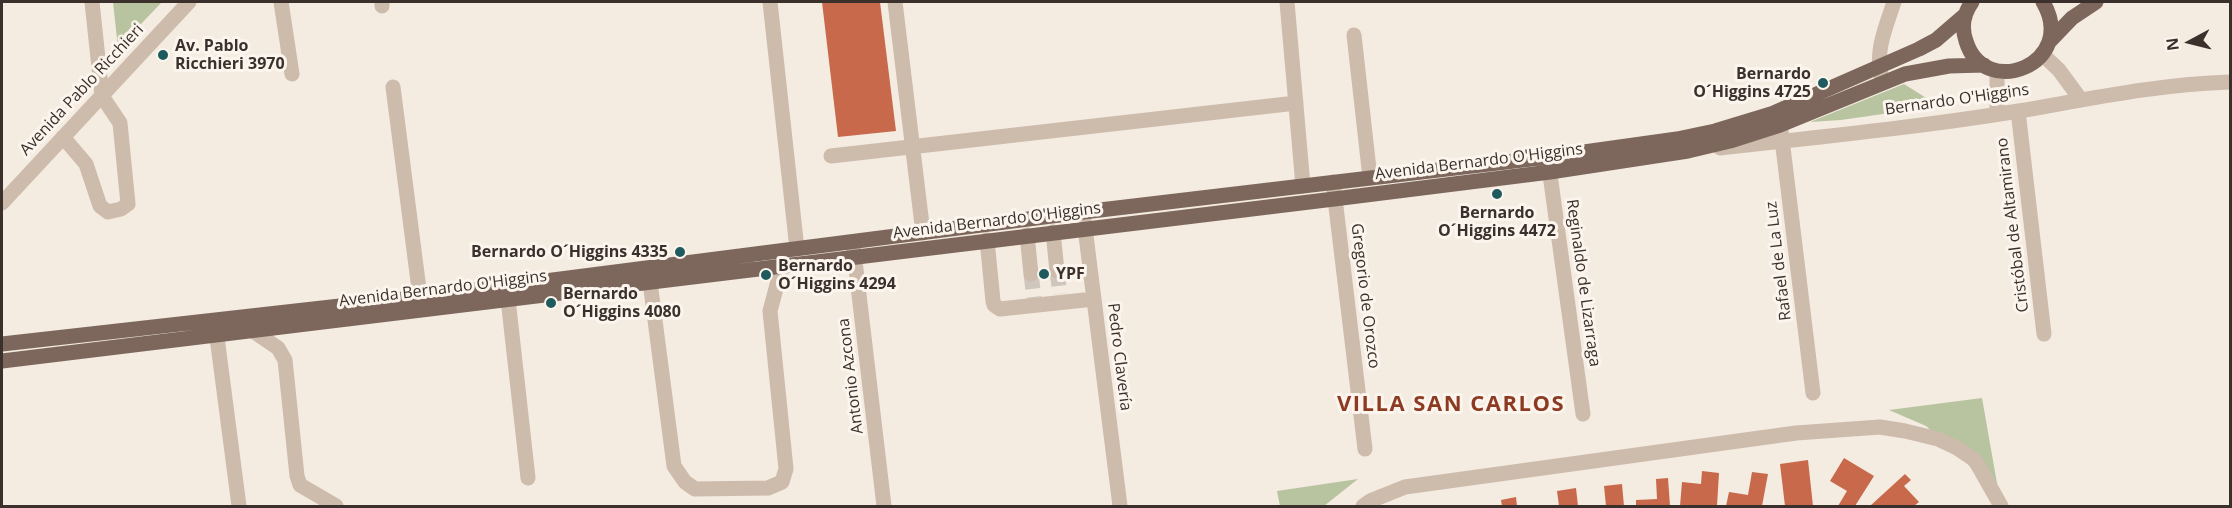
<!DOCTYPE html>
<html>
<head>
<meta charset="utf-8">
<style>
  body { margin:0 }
  #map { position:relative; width:2232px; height:508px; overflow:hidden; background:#f4ebe1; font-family:"Open Sans",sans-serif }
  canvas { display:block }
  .frame { position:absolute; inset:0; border:3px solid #3b302b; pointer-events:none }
  .north { position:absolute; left:2160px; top:12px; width:60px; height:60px; -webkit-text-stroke:4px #fbf5ee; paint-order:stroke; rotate:263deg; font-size:16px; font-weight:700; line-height:24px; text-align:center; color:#3b302b }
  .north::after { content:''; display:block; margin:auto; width:21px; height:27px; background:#3b302b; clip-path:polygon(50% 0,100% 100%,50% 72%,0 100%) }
</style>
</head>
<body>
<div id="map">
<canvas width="2232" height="508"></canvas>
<div class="frame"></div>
<div class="north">N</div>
</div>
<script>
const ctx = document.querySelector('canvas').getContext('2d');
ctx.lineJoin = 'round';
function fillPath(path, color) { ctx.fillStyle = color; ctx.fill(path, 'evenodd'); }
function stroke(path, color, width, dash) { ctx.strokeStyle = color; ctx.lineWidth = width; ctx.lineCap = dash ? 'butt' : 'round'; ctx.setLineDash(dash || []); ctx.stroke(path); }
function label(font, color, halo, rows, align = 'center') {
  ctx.font = font + ' "Open Sans",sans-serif'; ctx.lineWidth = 6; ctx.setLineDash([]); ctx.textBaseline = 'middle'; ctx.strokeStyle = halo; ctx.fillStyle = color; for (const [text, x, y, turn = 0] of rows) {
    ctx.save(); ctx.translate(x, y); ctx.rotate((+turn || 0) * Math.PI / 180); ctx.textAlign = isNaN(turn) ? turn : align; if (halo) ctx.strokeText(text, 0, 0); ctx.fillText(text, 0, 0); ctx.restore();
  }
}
fillPath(new Path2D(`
  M113,2h49l-44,46z
  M1904,84l35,22 -98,14 -31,2z
  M1982,398l19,108 -34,-43 -41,-37 -37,-16z
  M1358,479l-34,27h-44l-3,-15z`), '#b8c4a0');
fillPath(new Path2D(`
  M822,2h58l16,129 -58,6z
  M1844,458l30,18 -19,30h-17l9,-15 -17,-10z
  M1808,460l5,46h-28l-5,-42z
  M1702,471l17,2 -2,33h-37l2,-24 19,2z
  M1752,472l16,2 -6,32h-36l3,-14 19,3z
  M1905,474l6,6 -7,6 15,16 -5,4h-44z
  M1668,478l2,28h-34v-6l21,-1 -1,-20z
  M1622,484l2,22h-18l-2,-20z
  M1576,488l2,18h-19l-2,-15z
  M1516,497l1,9h-15l-1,-6z`), '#c8694b');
stroke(new Path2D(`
  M1057,271l3,23
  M1031,274l3,24`), '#cfc6bd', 15, [15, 8]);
stroke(new Path2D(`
  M281,2l11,72
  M382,2v4
  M770,2l27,247
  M895,2l28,231
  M1287,2l16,184
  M1354,35l16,143
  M2042,54l17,16 22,30
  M1997,71v43
  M1882,79c-8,-27 4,-52 12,-77
  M393,87l27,210
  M2018,111l26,223
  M1781,131l32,262
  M63,137l23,27 14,42 8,6 13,-3 7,-5 -8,-81 -18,-27 -10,-94
  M1720,148c100,-11 200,-21 299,-37 70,-12 141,-27 211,-29
  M831,156l465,-53
  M1548,160l35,254
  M1333,182l32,267
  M2,203l187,-201
  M1083,212l37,294
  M1053,232l4,39
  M1027,235l4,39
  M987,240l6,61 1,4 6,4 94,-10
  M853,244l31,262
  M650,282l24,184 11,16 10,7 73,-1 14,-6 4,-13 -16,-158 12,-45
  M508,299l20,179
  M215,322l24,184
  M253,331l25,17 7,12 12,116 3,9 36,21
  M1363,506l7,-5 35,-14 391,-54 84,-6 25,4 33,8 19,9 18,12 26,46`), '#cdbbac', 15);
stroke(new Path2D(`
  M1972,2c-8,11 -11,25 -6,39 18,60 113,23 77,-39
  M2049,42l23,-24 24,-16
  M2,344l418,-47 663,-85 465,-55 129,-18 38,-8 56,-17 148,-65 17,-9 29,-25
  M2,361l1332,-162 216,-27 138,-21 42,-10 50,-16 125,-51 44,-8 35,-1`), '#7d675c', 15);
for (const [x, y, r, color] of [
  [163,55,6,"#1f5a5e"],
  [1823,83,6,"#1f5a5e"],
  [1497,194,6,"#1f5a5e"],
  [680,252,6,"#1f5a5e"],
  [1044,274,6,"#1f5a5e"],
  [766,275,6,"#1f5a5e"],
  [551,303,6,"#1f5a5e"]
]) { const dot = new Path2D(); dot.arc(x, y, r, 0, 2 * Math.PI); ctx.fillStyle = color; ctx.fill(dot); stroke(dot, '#fbf5ee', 2); }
label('bold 16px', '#3b302b', '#fbf5ee', [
  ["Av. Pablo",175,46],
  ["Ricchieri 3970",175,64],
  ["Bernardo",1811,74,"right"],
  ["O´Higgins 4725",1811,92,"right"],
  ["Bernardo",1497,213,"center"],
  ["O´Higgins 4472",1497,231,"center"],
  ["Bernardo O´Higgins 4335",668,252,"right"],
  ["Bernardo",778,266],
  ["O´Higgins 4294",778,284],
  ["YPF",1056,274],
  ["Bernardo",563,294],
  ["O´Higgins 4080",563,312]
], 'left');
label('16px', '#3b302b', '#fbf5ee', [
  ["Avenida Pablo Ricchieri",82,90,-47],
  ["Bernardo O'Higgins",1957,100,-8],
  ["Avenida Bernardo O'Higgins",1479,162,-7],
  ["Avenida Bernardo O'Higgins",997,221,-7],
  ["Cristóbal de Altamirano",2013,225,-97],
  ["Rafael de La Luz",1779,261,-97],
  ["Reginaldo de Lizarraga",1583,283,82],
  ["Avenida Bernardo O'Higgins",443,289,-7],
  ["Gregorio de Orozco",1365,296,83],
  ["Pedro Clavería",1119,357,83],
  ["Antonio Azcona",851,376,-97]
]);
ctx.letterSpacing = '1.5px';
label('bold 22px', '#8c3b22', '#fbf5ee', [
  ["VILLA SAN CARLOS",1451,405]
]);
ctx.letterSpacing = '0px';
</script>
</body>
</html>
